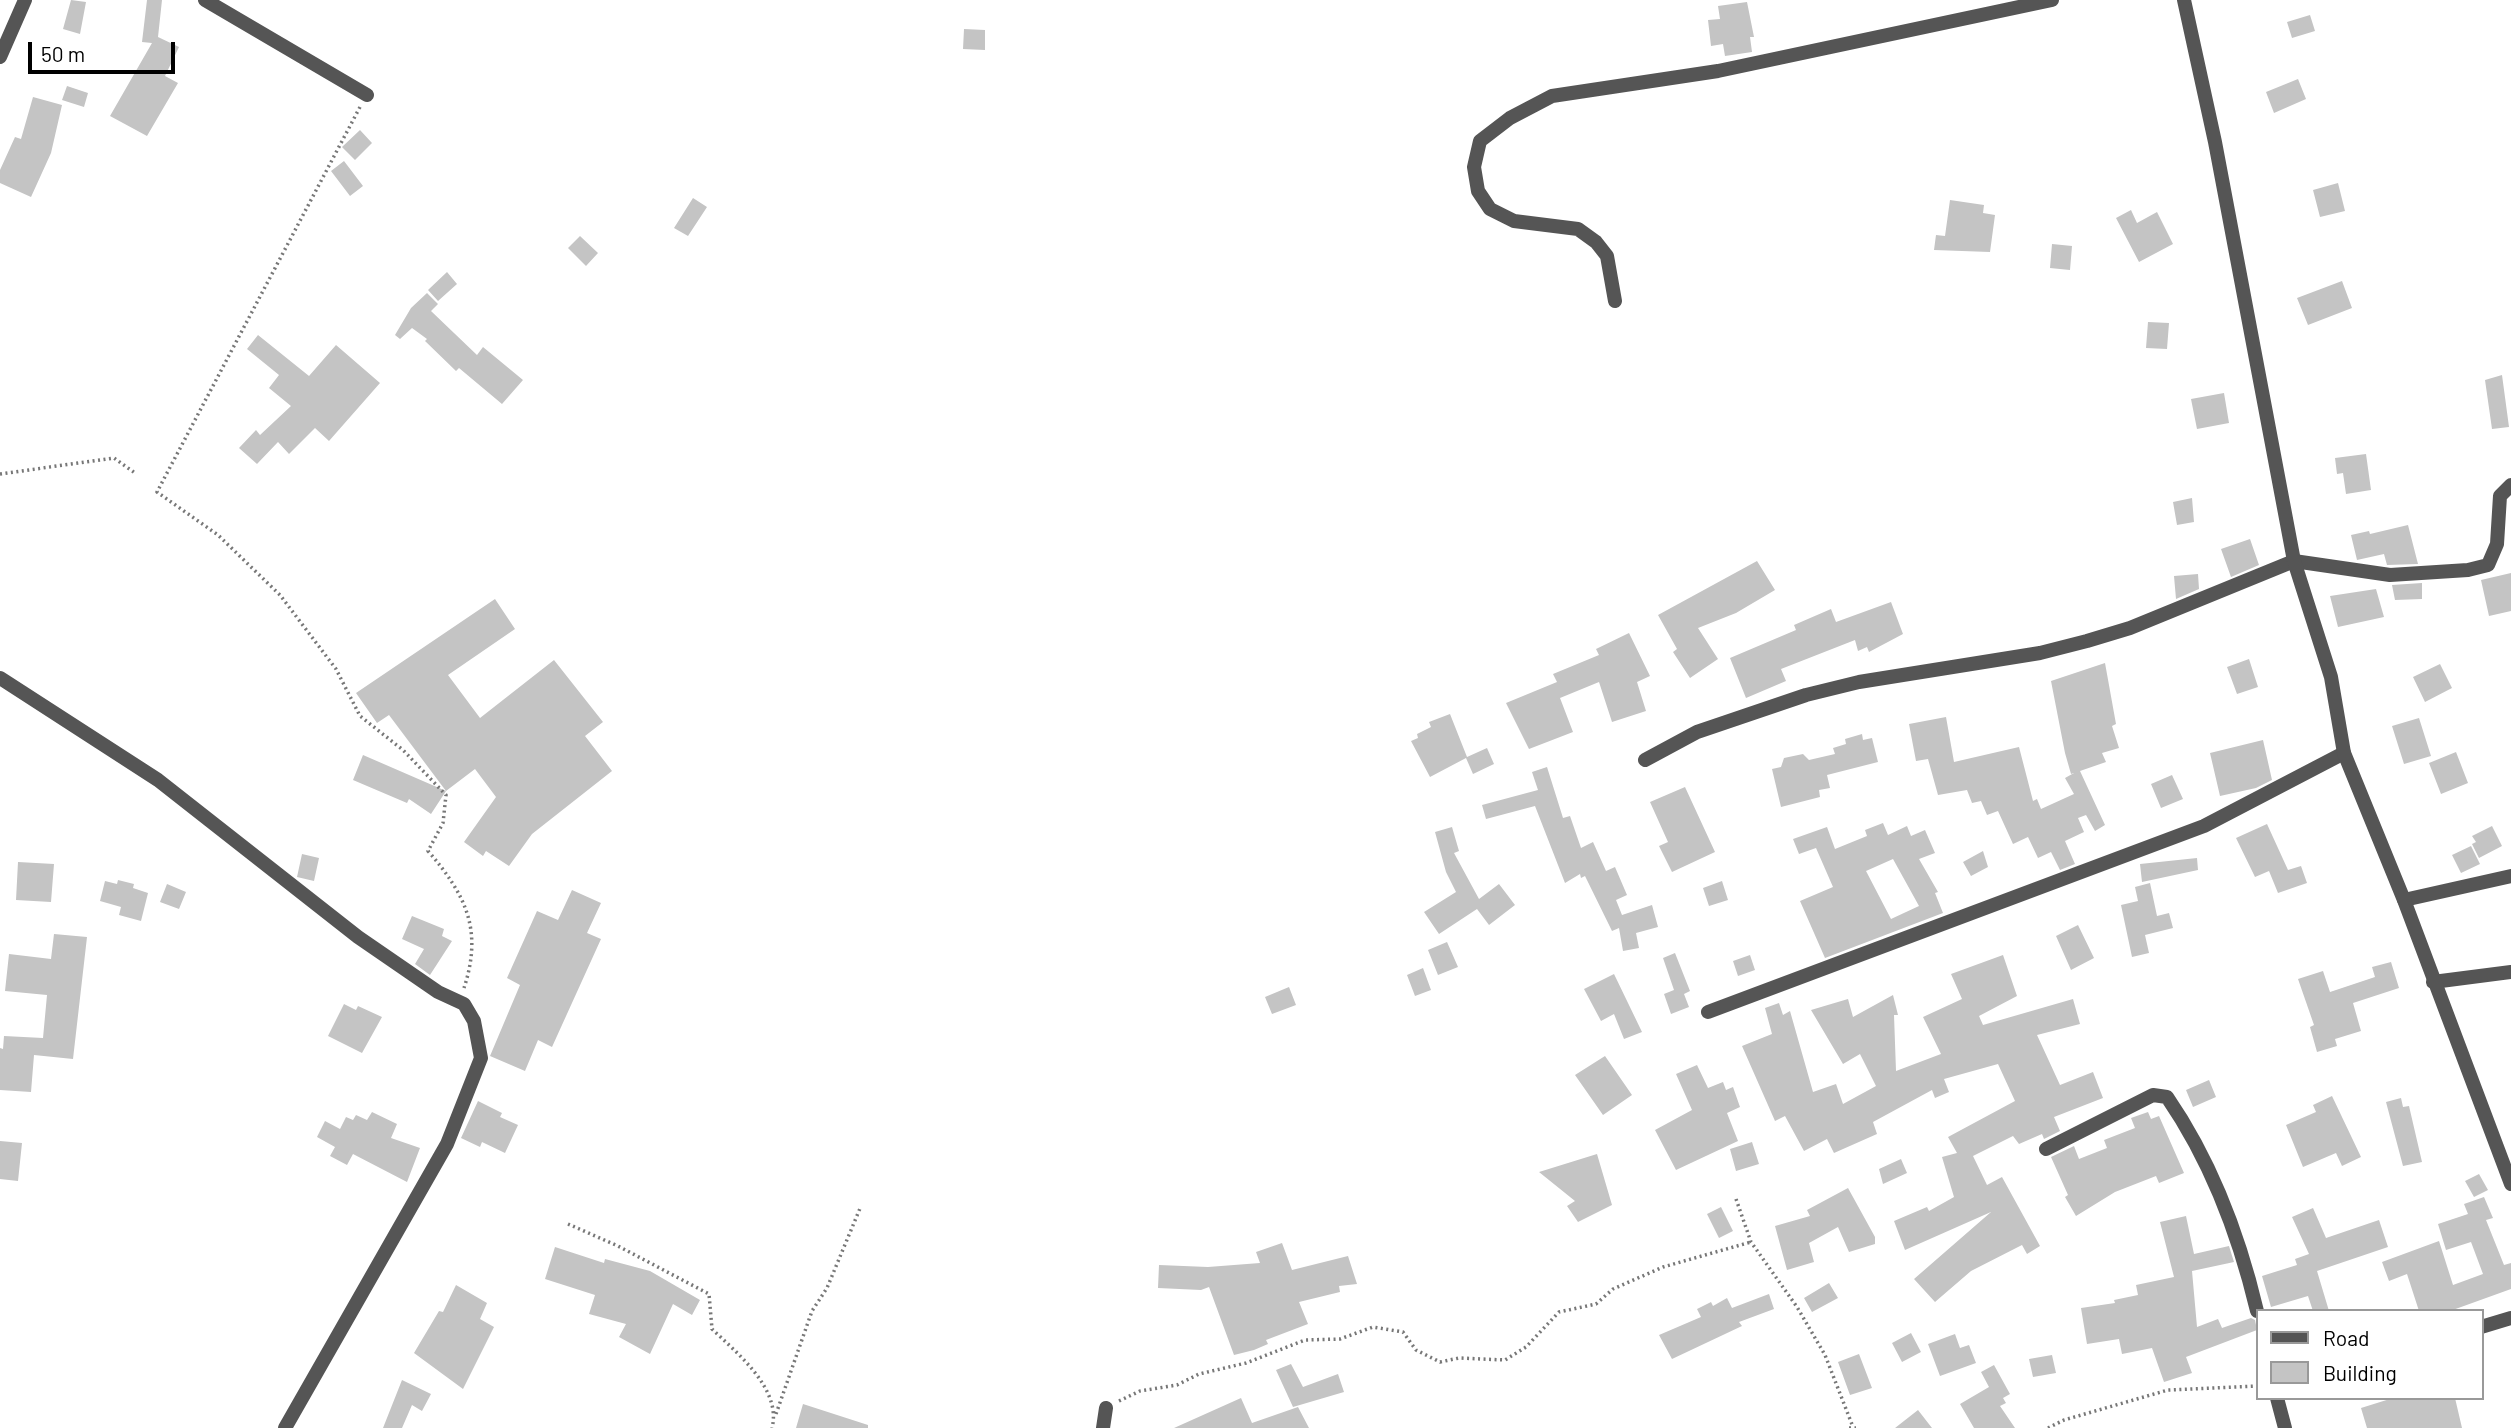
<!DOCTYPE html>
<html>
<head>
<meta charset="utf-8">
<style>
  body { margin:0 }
  #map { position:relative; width:2511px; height:1428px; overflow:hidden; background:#fff; font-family:Barlow,sans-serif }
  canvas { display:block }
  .legend { position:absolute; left:2256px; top:1309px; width:228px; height:91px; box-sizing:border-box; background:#fff; border:2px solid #999; margin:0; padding:9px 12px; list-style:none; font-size:21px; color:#000 }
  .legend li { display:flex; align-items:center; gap:14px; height:35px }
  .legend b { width:35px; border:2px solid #999 }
  .scale { position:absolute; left:28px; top:42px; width:147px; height:32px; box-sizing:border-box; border:4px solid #000; border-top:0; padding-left:9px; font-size:21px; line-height:24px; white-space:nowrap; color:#000; -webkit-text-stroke:5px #fff; paint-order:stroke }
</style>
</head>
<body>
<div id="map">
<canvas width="2511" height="1428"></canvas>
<ul class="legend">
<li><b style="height:9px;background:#555"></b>Road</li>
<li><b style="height:19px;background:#c4c4c4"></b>Building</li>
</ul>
<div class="scale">50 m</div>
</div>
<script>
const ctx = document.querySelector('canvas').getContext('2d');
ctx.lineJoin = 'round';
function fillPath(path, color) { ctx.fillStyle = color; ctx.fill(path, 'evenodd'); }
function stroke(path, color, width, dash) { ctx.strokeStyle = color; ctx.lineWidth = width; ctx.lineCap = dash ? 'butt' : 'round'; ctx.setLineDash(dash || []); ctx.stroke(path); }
fillPath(new Path2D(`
  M71,0l15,2 -6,32 -17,-5z
  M147,0h15l-4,37 21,10 -14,29 13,7 -31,53 -37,-20 42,-73 -10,-1z
  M1747,2l7,35h-4l2,15 -27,4 -2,-12 -12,2 -3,-26 12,-1 -2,-13z
  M2310,15l5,16 -23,7 -5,-16z
  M964,29l21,1v20l-22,-1z
  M2298,79l8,20 -32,14 -8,-21z
  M67,86l21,7 -4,14 -22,-7z
  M33,97l29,8 -11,48 -20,44 -31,-14v-13l15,-33 6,2z
  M360,130l12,13 -17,17 -13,-13z
  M344,161l19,25 -13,10 -19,-25z
  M2338,183l7,28 -25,6 -7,-27z
  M693,198l14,9 -19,29 -14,-8z
  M1950,200l34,5 -1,8 12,2 -5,37 -56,-2 2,-15 9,1z
  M2131,210l6,13 20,-11 16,32 -34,18 -23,-44z
  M580,236l18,17 -12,13 -18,-18z
  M2052,244l20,2 -2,24 -20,-2z
  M447,272l10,12 -19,17 -10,-11z
  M2342,281l10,27 -44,17 -11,-27z
  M427,293l11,11 -7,7 46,44 6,-8 40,33 -21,24 -43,-36 -3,3 -31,-30 2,-2 -15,-11 -12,11 -5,-4 16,-27z
  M2148,322l21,1 -2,26 -21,-1z
  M258,335l51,41 27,-31 44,38 -51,58 -14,-13 -26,26 -11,-12 -21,22 -18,-16 17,-18 4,5 31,-29 -22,-18 10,-13 -32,-26z
  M2502,375l7,52 -17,2 -7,-49z
  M2224,393l5,30 -32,6 -6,-30z
  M2366,454l5,36 -25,4 -3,-21 -6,1 -2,-16z
  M2192,498l2,24 -17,3 -4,-23z
  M2408,525l10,39 -31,1 -3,-11 -27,6 -6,-25 18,-4 1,3z
  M2250,539l9,26 -28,12 -10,-28z
  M1757,561l18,29 -39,23 -38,15 20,31 -28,19 -17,-26 4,-3 -19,-34z
  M2511,573v38l-22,5 -8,-36z
  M2198,574l1,15 -23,10 -2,-23z
  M2422,583v16l-27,1 -3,-15z
  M2376,589l8,28 -46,10 -8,-31z
  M495,599l20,30 -67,46 32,43 74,-58 49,62 -18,14 27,35 -80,63 -23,32 -23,-15 -3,5 -19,-14 32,-45 -21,-28 -29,22 -57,-76 -12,8 -21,-30z
  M1891,602l12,32 -34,18 -2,-5 -9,4 -3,-11 -74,29 5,12 -40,17 -16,-40 66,-28 -2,-5 37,-16 5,13z
  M1629,633l21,43 -13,6 9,29 -34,11 -13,-40 -39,16 13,34 -44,17 -23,-46 51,-21 -4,-8 46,-19 -3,-6z
  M2249,659l9,28 -21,7 -10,-27z
  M2105,663l11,61 -4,2 7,22 -17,5 4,9 -26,9 25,54 -10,6 -9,-16 -8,3 6,14 -19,9 10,23 -15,6 -9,-18 -13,6 -10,-21 -15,7 -15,-33 -11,4 -6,-14 -9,2 -5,-13 -29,5 -10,-36 -12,2 -7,-37 37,-7 8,45 65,-15 14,54 4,-2 4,10 33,-15 -9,-16 9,-5 -3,1 -6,-21 -14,-72z
  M2440,664l12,24 -27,14 -12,-25z
  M1450,714l17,43 20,-9 7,16 -21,10 -7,-16 -36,19 -19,-36 7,-3 -1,-4 14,-7 -2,-5z
  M2419,718l12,38 -27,8 -12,-38z
  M1862,734l1,6 9,-2 6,24 -51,13 3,13 -11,2 1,7 -39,10 -9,-38 9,-2 3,-9 19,-4 6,6 26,-6 -2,-6 13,-4 -1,-5z
  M2263,740l9,40 -16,8 -36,8 -10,-43z
  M2456,752l12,31 -27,11 -12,-31z
  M363,755l83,36 -15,23 -22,-15 -2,4 -54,-23z
  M1547,767l16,51 7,-2 11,32 12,-6 13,29 9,-4 12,28 -11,5 6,15 30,-10 6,22 -22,6 3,15 -16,3 -4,-23 -7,3 -27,-55 -4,2 -1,-4 -15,9 -30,-77 -49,13 -4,-14 56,-15 -6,-18z
  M2172,775l11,24 -22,9 -10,-24z
  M1685,787l30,65 -43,20 -13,-26 9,-4 -18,-40z
  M1883,823l5,12 19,-9 4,10 14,-6 10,23 -16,6 19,33 -3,1 8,20 -118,45 -25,-57 33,-14 -17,-39 -17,6 -6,-15 34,-12 8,22 32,-13 -2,-6zM1893,859l26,47 -28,13 -25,-48z
  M2267,824l21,46 13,-4 6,17 -29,10 -9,-22 -14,6 -19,-39z
  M2492,826l10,20 -23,12 -7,-14 4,-2 -4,-6z
  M1452,827l7,24 -5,2 25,46 20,-15 16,21 -26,20 -12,-16 -38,25 -15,-22 32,-20 -10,-20 -11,-40z
  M2471,846l9,18 -19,9 -9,-18z
  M1983,851l5,16 -17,9 -8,-14z
  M302,854l17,4 -5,23 -17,-4z
  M2197,858l1,12 -56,12 -2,-18z
  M18,862l36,2 -3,38 -35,-2z
  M118,880l16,4 -1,4 15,5 -7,28 -22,-6 2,-8 -21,-6 5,-20 12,3z
  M1722,881l6,19 -19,6 -6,-18z
  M2150,883l7,33 12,-3 4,15 -28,7 4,18 -17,4 -11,-52 17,-4 -3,-14z
  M167,884l19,8 -7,17 -19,-7z
  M572,890l29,13 -14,30 14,6 -49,108 -14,-7 -13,31 -35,-15 30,-71 -13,-7 30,-67 21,9z
  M412,916l32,13 -2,7 10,5 -22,34 -15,-11 9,-15 -22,-10z
  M2078,925l16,33 -23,12 -15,-34z
  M54,934l33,3 -14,122 -39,-4 -3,37 -31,-2v-42l3,1 1,-13 39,2 4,-43 -42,-4 4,-37 42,5z
  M1447,942l11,25 -20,8 -10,-25z
  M1675,953l15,38 -6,3 5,13 -18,7 -7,-20 10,-4 -11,-32z
  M1750,955l5,15 -17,6 -5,-15z
  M2003,955l14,41 -38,20 4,9 90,-26 7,25 -43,11 23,50 33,-13 10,26 -49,19 6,14 -16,8 -2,-5 -23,10 -6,-8 -40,20 14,29 15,-8 38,69 -13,8 -5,-9 -51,26 -36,31 -21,-23 77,-67 -86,38 -11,-29 33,-14 2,4 25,-14 -12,-40 15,-4 -9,-16 67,-36 -17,-37 -54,15 5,13 -14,6 -3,-8 -59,32 4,12 -43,19 -7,-14 -23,12 -19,-35 -10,5 -33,-75 30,-12 -7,-26 14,-5 4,12 7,-4 23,81 23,-8 7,20 33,-18 -16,-32 -17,10 -32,-54 37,-11 5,18 40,-22 5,20h-4l2,56 45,-17 -18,-37 39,-18 -11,-25z
  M2391,962l8,26 -46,15 8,28 -26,8 2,7 -20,6 -7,-25 4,-2 -16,-46 25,-8 7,21 45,-15 -3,-10z
  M1423,968l8,22 -16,6 -8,-21z
  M1614,974l28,58 -18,7 -10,-25 -13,7 -17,-32z
  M1289,987l7,18 -24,9 -7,-17z
  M344,1004l12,6 2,-4 24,11 -20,36 -34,-17z
  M1605,1056l27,39 -29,20 -28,-40z
  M1697,1065l11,23 15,-6 3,8 7,-3 7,20 -13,6 11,28 -62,29 -21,-40 37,-20 -16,-36z
  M2209,1080l7,17 -23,10 -7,-17z
  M2332,1096l29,61 -19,9 -6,-13 -33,14 -17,-42 30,-13 -3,-7z
  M2401,1098l2,9 6,-1 13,56 -19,4 -17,-64z
  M478,1101l24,12 -2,4 18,8 -13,28 -23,-11 -2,5 -19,-9z
  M372,1112l25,12 -6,14 29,10 -13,34 -54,-28 -6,11 -17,-9 5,-9 -18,-10 8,-16 15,8 6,-12 7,3 3,-5 11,5z
  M2148,1112l3,7 8,-3 25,57 -25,10 -3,-7 -41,16 -39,24 -11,-19 3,-2 -17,-38 23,-11 5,13 28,-11 -3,-8 31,-12 -4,-10z
  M0,1141l22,2 -4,38 -18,-2z
  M1752,1142l7,22 -23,7 -6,-22z
  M1597,1154l15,51 -34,17 -11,-16 8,-5 -36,-29z
  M1901,1159l6,14 -24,11 -4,-15z
  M2479,1174l9,16 -14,7 -9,-16z
  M1848,1188l27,49v7l-26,8 -11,-25 -29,16 5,19 -27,8 -12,-44 35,-10 -3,-6z
  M2484,1197l9,21 -7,2 18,45 7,-2v26l-61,22h-31l-12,-37 -18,7 -7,-19 57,-21 14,44 30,-11 -12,-32 -25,8 -8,-26 30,-10 -4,-10z
  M1721,1207l12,24 -14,7 -12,-24z
  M2313,1208l13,30 53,-18 9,27 -71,24 12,40h-16l-5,-15 -37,11 -9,-31 35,-11 -2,-6 14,-5 -17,-37z
  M2186,1216l8,38 35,-8 5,16 -42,9 5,56 21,-8 4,9 29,-10 4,2 2,10 -71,27 6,16 -28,9 -12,-34 -30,6 -3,-15 -32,5 -6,-36 34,-5 -1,-3 24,-5 -2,-10 38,-8 -14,-55z
  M1282,1243l10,27 56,-14 9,28 -18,2 1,6 -41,10 9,22 -42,16 2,4 -14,6 -20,5 -25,-68 -8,3 -43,-2 1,-23 49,2 52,-4 -4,-11z
  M555,1247l49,16 1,-4 45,12 50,29 -8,15 -19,-11 -23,50 -31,-17 7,-13 -37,-10 6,-19 -50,-16z
  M1829,1283l9,15 -26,14 -8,-14z
  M456,1285l31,18 -7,16 14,8 -31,62 -49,-36 25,-42 4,1z
  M1769,1294l5,15 -35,13 3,4 -70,33 -13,-24 42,-18 -4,-8 14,-7 2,4 14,-8 5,10z
  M1911,1333l10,19 -19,10 -10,-19z
  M1955,1334l5,14 9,-3 7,18 -36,13 -12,-32z
  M1859,1354l13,34 -22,7 -12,-33z
  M2052,1355l4,18 -23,4 -4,-18z
  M1291,1364l12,23 35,-13 6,18 -51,15 -17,-37z
  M1994,1365l16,29 -7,4 3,5 -6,3 15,22h-41l-14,-24 29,-17 -8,-15z
  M402,1380l29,14 -9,17 -10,-6 -10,23h-19z
  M1241,1398l11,25 46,-16 11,21h-135z
  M2393,1398h62l7,30h-95l-6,-20z
  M803,1404l65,21v3h-72z
  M1918,1410l14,18h-37z`), '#c4c4c4');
stroke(new Path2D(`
  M360,107l-203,385 61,43 62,60 56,74 24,47 43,34 43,45 -3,28 -15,28c38,44 55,79 36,137
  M0,474l114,-16 21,15
  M1736,1199l15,43 46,65 28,48 28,72
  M568,1224l50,22 91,48 3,35c25,24 70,60 60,99
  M1119,1401l21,-10 37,-6 22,-11 47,-11 59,-23 35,-1 33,-12 30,5 13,18 24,12 19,-4 46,2 21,-13 33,-35 37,-8 17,-15 50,-22 88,-25
  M776,1414l36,-103 15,-23 34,-82
  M1849,1428h7
  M2048,1428l16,-8 104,-30 89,-4`), '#777', 3.5, [2, 3.5]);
stroke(new Path2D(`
  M205,0l162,95
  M0,57l25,-57
  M1615,301l-8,-45 -11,-14 -18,-13 -64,-8 -24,-12 -12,-18 -4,-24 6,-26 30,-23 42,-22 166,-25 334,-71
  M0,678l158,102 200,157 80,55 26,12 10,17 7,37 -34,86 -162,284
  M1645,760l52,-28 109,-37 53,-13 181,-29 47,-12 43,-13 164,-67 96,14 78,-5 20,-5 9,-21 3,-48 11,-11
  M2404,900l107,-24
  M2433,982l78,-10
  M1708,1012l496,-186 140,-73
  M2046,1149l107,-54 14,2c44,64 72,138 90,214
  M2481,1327l30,-9
  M2277,1398l8,30
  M1103,1428l3,-20`), '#555', 14);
stroke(new Path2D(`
  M2184,0l31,142 79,419 37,116 13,76 60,147 107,284`), '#555', 14);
</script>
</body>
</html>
